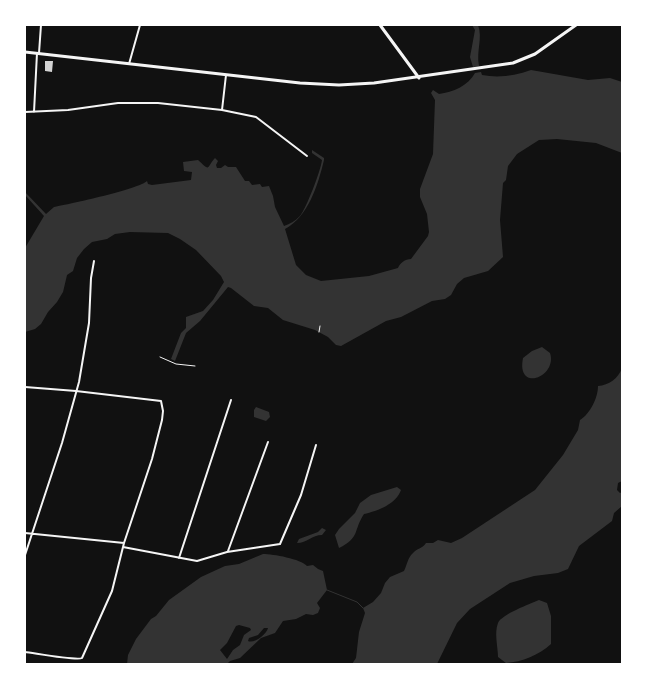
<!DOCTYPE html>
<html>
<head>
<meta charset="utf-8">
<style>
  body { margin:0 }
  #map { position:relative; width:647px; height:689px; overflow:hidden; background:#111; font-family:"Times New Roman",serif }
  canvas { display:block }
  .frame { position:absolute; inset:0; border:26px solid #fff; pointer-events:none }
</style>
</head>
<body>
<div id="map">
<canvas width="647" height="689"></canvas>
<div class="frame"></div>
</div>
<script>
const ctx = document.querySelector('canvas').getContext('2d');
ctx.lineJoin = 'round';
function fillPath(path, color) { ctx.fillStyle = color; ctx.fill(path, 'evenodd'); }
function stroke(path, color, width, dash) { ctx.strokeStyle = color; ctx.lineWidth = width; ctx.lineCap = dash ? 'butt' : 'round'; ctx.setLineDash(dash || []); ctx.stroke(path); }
fillPath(new Path2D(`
  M472,25h6c5,13 -2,26 1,41l-6,1 -3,-10 5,-27z
  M531,70l57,10 22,-2 12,4v71l-26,-10 -39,-4 -18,1 -22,14 -9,12 -2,14 -3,3 -3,37 3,37 -15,14 -24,7 -7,6 -6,11 -6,4 -13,2 -31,16 -15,4 -45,25 -5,-1 -8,-8 -13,-7 -32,-10 -15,-12 -14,-2 -23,-18 -3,-1 -28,34 -14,12 -11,28 -4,-2 10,-26 5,-5v-11l17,-6 10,-11 11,-18 -3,-6 -25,-26 -16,-11 -12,-6 -38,-1 -15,2 -8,5 -15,3 -8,7 -7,9 -4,13 -6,4 -4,17 -6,10 -9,10 -7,12 -6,5 -10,3v-84l19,-32 -19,-21v-3l21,22 8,-7c16,-3 85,-18 93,-26l1,3 4,1 39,-5 1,-8 -8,-1 -1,-9 15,-2c13,12 8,8 17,-2l3,3 -2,4 1,3h4l4,-3 3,2h8l9,14h4l3,4 8,-1 2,3 7,-1 4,10 2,11 9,19c6,-2 11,-5 16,-10 6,-7 21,-46 22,-56l-10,-7v-3l12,8v2c-6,25 -16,57 -39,69l11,36 10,10 15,6 48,-5 29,-8c2,-5 7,-9 13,-9l17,-23 1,-4 -2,-18 -7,-17v-8l13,-35 2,-54 -4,-7 2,-3 6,4c14,-2 29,-8 36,-21l6,-1 1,3c16,3 33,1 49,-5z
  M542,347l8,6c8,24 -34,40 -27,5l9,-7z
  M622,368v113l-4,2 -1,7 3,3 2,-1v14l-8,7 -2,8 -33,25 -11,23 -10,4 -24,3 -24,7 -40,26 -13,14 -20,41h-85l4,-6 3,-26 6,-19 -2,-5 10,-6 8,-9 4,-10 5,-6 14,-6c3,-6 4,-14 9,-18 4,-5 9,-4 13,-10h7l5,-3 13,3 11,-5 73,-48 28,-35 15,-25 2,-10c10,-6 18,-22 18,-34 11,-1 20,-7 24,-18z
  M256,407l13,5 1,5 -4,4 -12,-4v-7z
  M397,487l4,3c-5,14 -23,21 -37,24 -11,17 -4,24 -25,34l-4,-13 4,-6 16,-16 5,-10 11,-8z
  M322,528l4,2 -4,5c-10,0 -15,8 -25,8l2,-4 19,-7z
  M263,554c10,0 38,5 44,12l6,-1 5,4 5,2 4,19 -10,13 3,5 -2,5 -5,2 -7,-1 -10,5 -13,2 -8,12 -14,5 -21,20 -10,3 -3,3h-100l1,-9 8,-16 15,-20 5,-3 13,-16 32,-23 24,-11 14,-2zM239,625l11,3 1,2 -7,5 -4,10 -7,5 -6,9 -7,-9 7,-7 9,-17zM264,628h4c-1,6 -14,16 -20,13l1,-3 9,-3z
  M539,600l8,3 4,13v28c-12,11 -29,18 -45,19l-8,-6c0,-10 -4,-24 0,-34 4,-9 32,-19 41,-23z`), '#333');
stroke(new Path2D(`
  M327,590l30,12 6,6`), '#333', 1);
fillPath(new Path2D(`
  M45,61h8l-1,11 -7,-1z`), '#d3d3d3');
stroke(new Path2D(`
  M319,332l1,-6`), '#f5f5f5', 1);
stroke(new Path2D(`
  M160,357l16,7 19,2`), '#f5f5f5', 1);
stroke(new Path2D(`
  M39,53l2,-28
  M129,64l11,-39
  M222,110l4,-35
  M25,112l43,-2 50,-7h40l64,7 34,7 51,39
  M34,112l3,-59
  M25,387l51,4 85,10 2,10 -1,9 -10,39 -28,84 -12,48 -30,67c-5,3 -48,-5 -57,-6
  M25,533l99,10
  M123,547l74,14 30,-9 53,-8 21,-49 15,-50
  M228,551l40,-109
  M25,555l37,-112 17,-61 10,-59 2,-45 3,-17
  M179,558l52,-158`), '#f5f5f5', 2);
stroke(new Path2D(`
  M380,25l39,53`), '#f5f5f5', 3);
stroke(new Path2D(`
  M25,52l275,31 39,2 35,-2 139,-20 22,-9 41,-29`), '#f5f5f5', 3);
</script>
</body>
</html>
